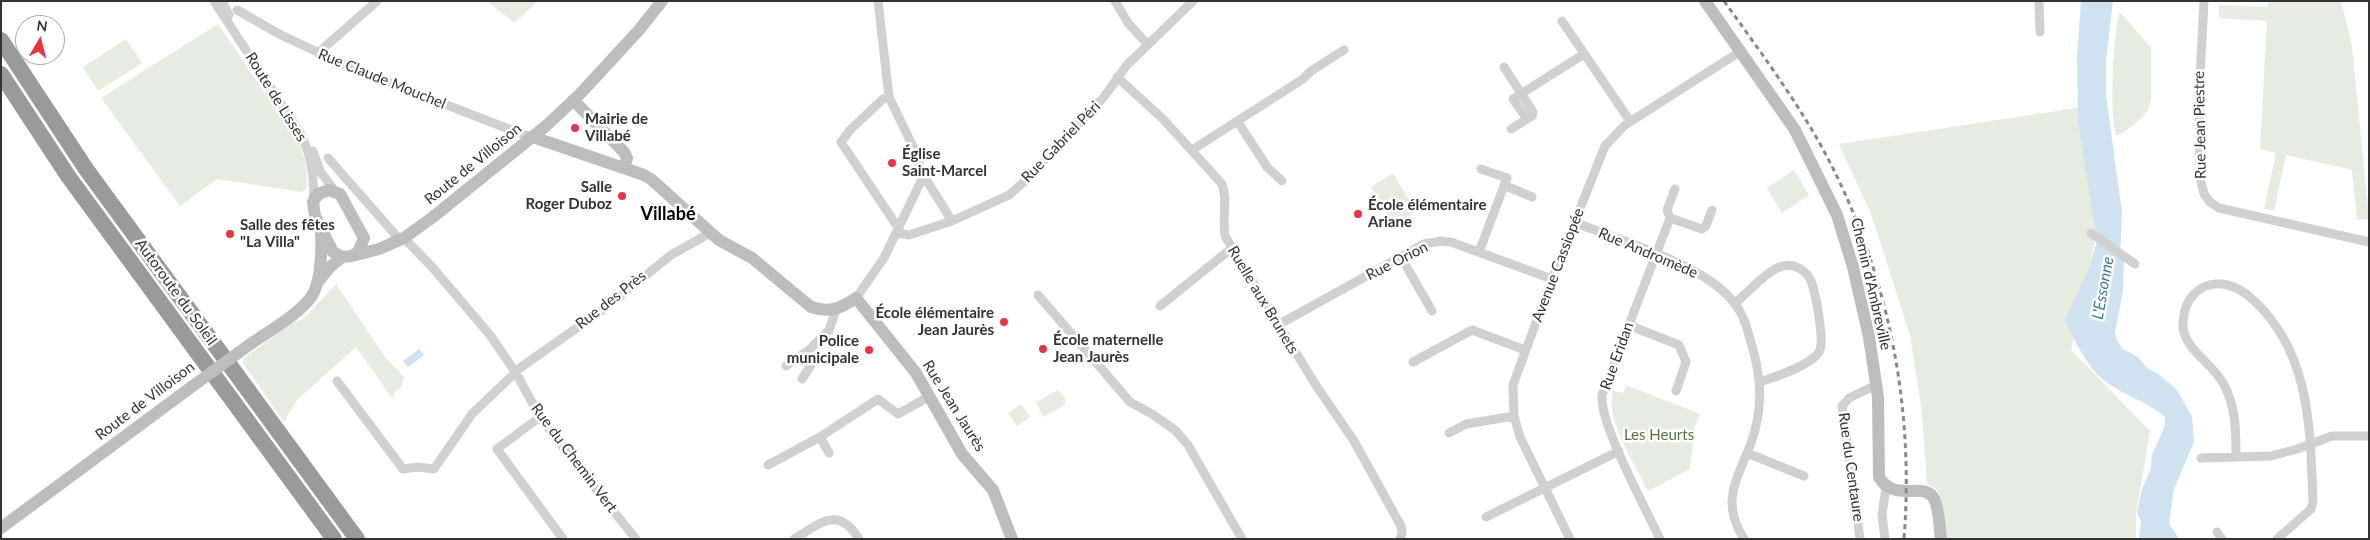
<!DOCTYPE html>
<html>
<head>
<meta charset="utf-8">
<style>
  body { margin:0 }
  #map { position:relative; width:2370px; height:540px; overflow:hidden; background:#fff; font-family:Lato,sans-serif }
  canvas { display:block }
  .frame { position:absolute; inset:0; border:2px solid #333; pointer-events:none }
  .north { position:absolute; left:15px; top:15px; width:50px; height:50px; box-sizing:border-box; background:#fff; border:1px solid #adadad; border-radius:50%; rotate:8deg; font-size:14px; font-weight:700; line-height:20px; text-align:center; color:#333 }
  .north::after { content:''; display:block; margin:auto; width:18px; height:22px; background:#ec3342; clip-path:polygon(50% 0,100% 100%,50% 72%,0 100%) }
</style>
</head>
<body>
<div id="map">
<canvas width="2370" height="540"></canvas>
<div class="frame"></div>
<div class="north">N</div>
</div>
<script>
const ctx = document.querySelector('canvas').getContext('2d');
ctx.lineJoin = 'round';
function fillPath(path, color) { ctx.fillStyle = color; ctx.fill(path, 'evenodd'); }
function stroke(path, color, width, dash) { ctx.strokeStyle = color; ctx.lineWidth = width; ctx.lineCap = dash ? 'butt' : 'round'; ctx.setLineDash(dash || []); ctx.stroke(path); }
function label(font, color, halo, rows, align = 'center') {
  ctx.font = font + ' Lato,sans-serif'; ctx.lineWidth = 5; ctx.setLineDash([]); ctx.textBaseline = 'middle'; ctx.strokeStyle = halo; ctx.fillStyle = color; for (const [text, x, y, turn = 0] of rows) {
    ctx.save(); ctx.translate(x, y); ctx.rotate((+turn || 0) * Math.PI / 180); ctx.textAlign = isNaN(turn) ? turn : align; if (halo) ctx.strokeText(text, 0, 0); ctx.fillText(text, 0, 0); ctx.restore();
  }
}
fillPath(new Path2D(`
  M487,1h51l-24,22z
  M2268,1h73l11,45 17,173 -12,1 -5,-50 -66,-15 -12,56 -10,-2 12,-56 -16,-4 7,-128 -48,-3v-13l49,2z
  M2120,12l31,36v52c-1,15 -22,29 -34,36 -8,-13 -4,-109 3,-124z
  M218,24l82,121 6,19 1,24 -5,4 -85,-13 -37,27 -79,-108z
  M126,39l16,24 -44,28 -15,-24z
  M2083,107l17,110 -29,133 79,81 -14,83v25h-190l-8,-49 -11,-6 -5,-71 -12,-78 -39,-121 -32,-70z
  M1794,170l15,25 -27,18 -15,-25z
  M1393,173l23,39 -23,13 -22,-38z
  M336,284l49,73 19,20 -3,11 -4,1 -5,9 -36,-51 -59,53 -13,22 -41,-59 1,-5 48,-35 12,-4z
  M1626,385l74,29 -5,12 -5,43 -42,22c-13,-27 -43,-71 -35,-100l10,2z
  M1058,390l7,8v7l-22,12 -7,-15z
  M1021,404l9,13 -13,9 -9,-13z`), '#e6ecdf');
fillPath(new Path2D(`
  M2081,1h32l-7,59v35l16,118 -2,45 4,3 -1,30 -8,41 2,9 6,8 15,8 10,12 9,4 20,17 15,27 2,25 -20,47 -5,34 10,16h-40l2,-18 -4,-8 5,-24 9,-20 1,-14 13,-30v-8c-19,-17 -47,-23 -66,-41 -12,-11 -27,-40 -34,-56l23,-50 9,-29 -19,-119 -1,-64z
  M419,349l5,6 -16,12 -5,-6z`), '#cee2ef');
stroke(new Path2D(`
  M214,1l88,135c9,20 13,42 11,65
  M222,1l7,14
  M1115,1l13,22 20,22
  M2039,1l1,31
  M2204,1l-5,95 1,81 4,17 6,8 9,6 150,34
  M237,10l44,25 73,34 165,64 14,4
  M1562,21l68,100
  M318,53l59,-52
  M1504,67l29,45 -1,4 -21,13
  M1117,77l46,42 59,65c6,17 0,34 3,52l90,148 39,57 47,85 1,7 -2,6
  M889,97l-6,2 -33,31 -9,12 58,87
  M1527,119l-14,-20 71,-45
  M1238,122l29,45 15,14
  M1192,150l111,-71 8,-8 33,-21
  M313,151l7,20 14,19
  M328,158l72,82
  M922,179l5,2 25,40
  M1504,185l28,12
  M1670,218l-3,-8 8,-21
  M1574,222c46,19 132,42 161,82 11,14 14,33 19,49 8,31 8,59 -3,90 -14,37 -31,58 -7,96
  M897,233l12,2 43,-14 57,-26 17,-15 78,-83 22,-31 67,-65
  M2091,233l44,31
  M404,238l29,30 57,67 26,38 24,44 46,60 50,62
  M1479,252l28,-74 -26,-9
  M1401,257l31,54
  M1038,295l92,107 22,12 23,16 13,15 54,94
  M856,298l28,-40 38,-79 -4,-22 -29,-60 -11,-96
  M1735,303c13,-10 33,-34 48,-37 11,-3 24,5 28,15 5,13 13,57 9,69 -6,15 -46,27 -60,32
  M1160,306l72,-58
  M1278,325l146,-81 17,-3 10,1 101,37
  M1628,325l51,20 7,17 -10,29
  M1413,362l59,-32 53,20
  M786,366l23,-16
  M802,379l9,-14 -2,-15 20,-20 7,-20
  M337,381l66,88 15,-2 16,2 38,-55 48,-46 85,-60 66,-53 39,-22
  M540,417l-43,32 66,90
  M1449,433l17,-9 48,-8
  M829,453l-9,-16 58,-38 20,15 32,-18
  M1747,453l57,23
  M2236,457c0,-26 0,-51 -13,-74 -11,-21 -42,-35 -40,-61 1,-16 7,-29 23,-36 16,-6 33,1 45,12 60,53 59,130 62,204l-2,7 -34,30
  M2201,458l70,-2 26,-7 35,-13h37
  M768,465l52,-28
  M1486,517l133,-66
  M2217,532l5,7
  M794,539c27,-16 44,-34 65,0
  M1570,539l-50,-102 -6,-21 -1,-31 39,-106 53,-133 20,-21 116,-74
  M1660,539c-14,-30 -61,-116 -58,-144l68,-177 32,11 4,-3 6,-16
  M1860,539l-18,-133 7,-8 27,-13
  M1885,539l-3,-24 4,-28`), '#d0d0d0', 9);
stroke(new Path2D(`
  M1705,1l90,129 42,85 16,52 16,70 9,60 1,80c15,27 46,3 55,22 6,11 5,28 7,40
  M573,100l51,52 3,6 -3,10
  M533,137l111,38 8,5 67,60 33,18 59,49c18,6 29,2 45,-9l60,75 46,81 31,36 19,49
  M329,190l11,4 24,44 -6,14 -6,4 -10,1 -9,-5 -18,-36 -2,-14 5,-8z
  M352,256l27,-7 25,-11 29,-21 114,-92 33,-31 59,-64 23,-29
  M317,283l13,-16 12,-10
  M249,345c18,-13 53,-32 64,-51 8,-14 9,-45 8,-61
  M1,528l189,-140`), '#bdbdbd', 12);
stroke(new Path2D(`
  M1,40l85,129 271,370
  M1,74l67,102 266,363`), '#9a9a9a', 16);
stroke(new Path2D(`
  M1724,1c33,46 67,92 95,141 67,120 96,260 85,397`), '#888', 3, [5, 4]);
stroke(new Path2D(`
  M190,388l59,-43`), '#bdbdbd', 12);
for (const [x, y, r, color] of [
  [575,128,5,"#ec3342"],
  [892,163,5,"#ec3342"],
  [622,196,5,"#ec3342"],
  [1358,214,5,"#ec3342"],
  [230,234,5,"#ec3342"],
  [1004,322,5,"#ec3342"],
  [1043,349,5,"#ec3342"],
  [869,350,5,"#ec3342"]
]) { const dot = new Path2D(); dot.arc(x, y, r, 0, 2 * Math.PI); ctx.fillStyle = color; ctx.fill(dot); stroke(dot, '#fff', 2); }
label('15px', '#333', '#fff', [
  ["Rue Claude Mouchel",382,79,22],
  ["Route de Lisses",276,97,58],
  ["Rue Jean Piestre",2200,125,-91],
  ["Rue Gabriel Péri",1061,142,-46],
  ["Route de Villoison",473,164,-39],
  ["Rue Andromède",1648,253,23],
  ["Rue Orion",1397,261,-27],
  ["Avenue Cassiopée",1558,265,-69],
  ["Chemin d'Ambreville",1871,284,77],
  ["Autoroute du Soleil",176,292,54],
  ["Rue des Près",611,300,-38],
  ["Ruelle aux Brunets",1263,300,59],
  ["Rue Eridan",1617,356,-70],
  ["Route de Villoison",145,401,-37],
  ["Rue Jean Jaurès",954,406,58],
  ["Rue du Chemin Vert",574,458,53],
  ["Rue du Centaure",1851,467,82]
]);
label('bold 15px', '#333', '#fff', [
  ["Mairie de",585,119],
  ["Villabé",585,136],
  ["Église",902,154],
  ["Saint-Marcel",902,171],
  ["Salle",612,187,"right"],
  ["Roger Duboz",612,204,"right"],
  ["École élémentaire",1368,205],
  ["Ariane",1368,222],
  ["Salle des fêtes",240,225],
  ["\"La Villa\"",240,242],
  ["École élémentaire",994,313,"right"],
  ["Jean Jaurès",994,330,"right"],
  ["École maternelle",1053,340],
  ["Jean Jaurès",1053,357],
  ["Police",859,341,"right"],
  ["municipale",859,358,"right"]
], 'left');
label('15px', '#56723d', '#fff', [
  ["Les Heurts",1659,435]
]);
label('italic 16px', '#3c769a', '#fff', [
  ["L'Essonne",2103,288,-80]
]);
label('bold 18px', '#000', '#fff', [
  ["Villabé",668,214]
]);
</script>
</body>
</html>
